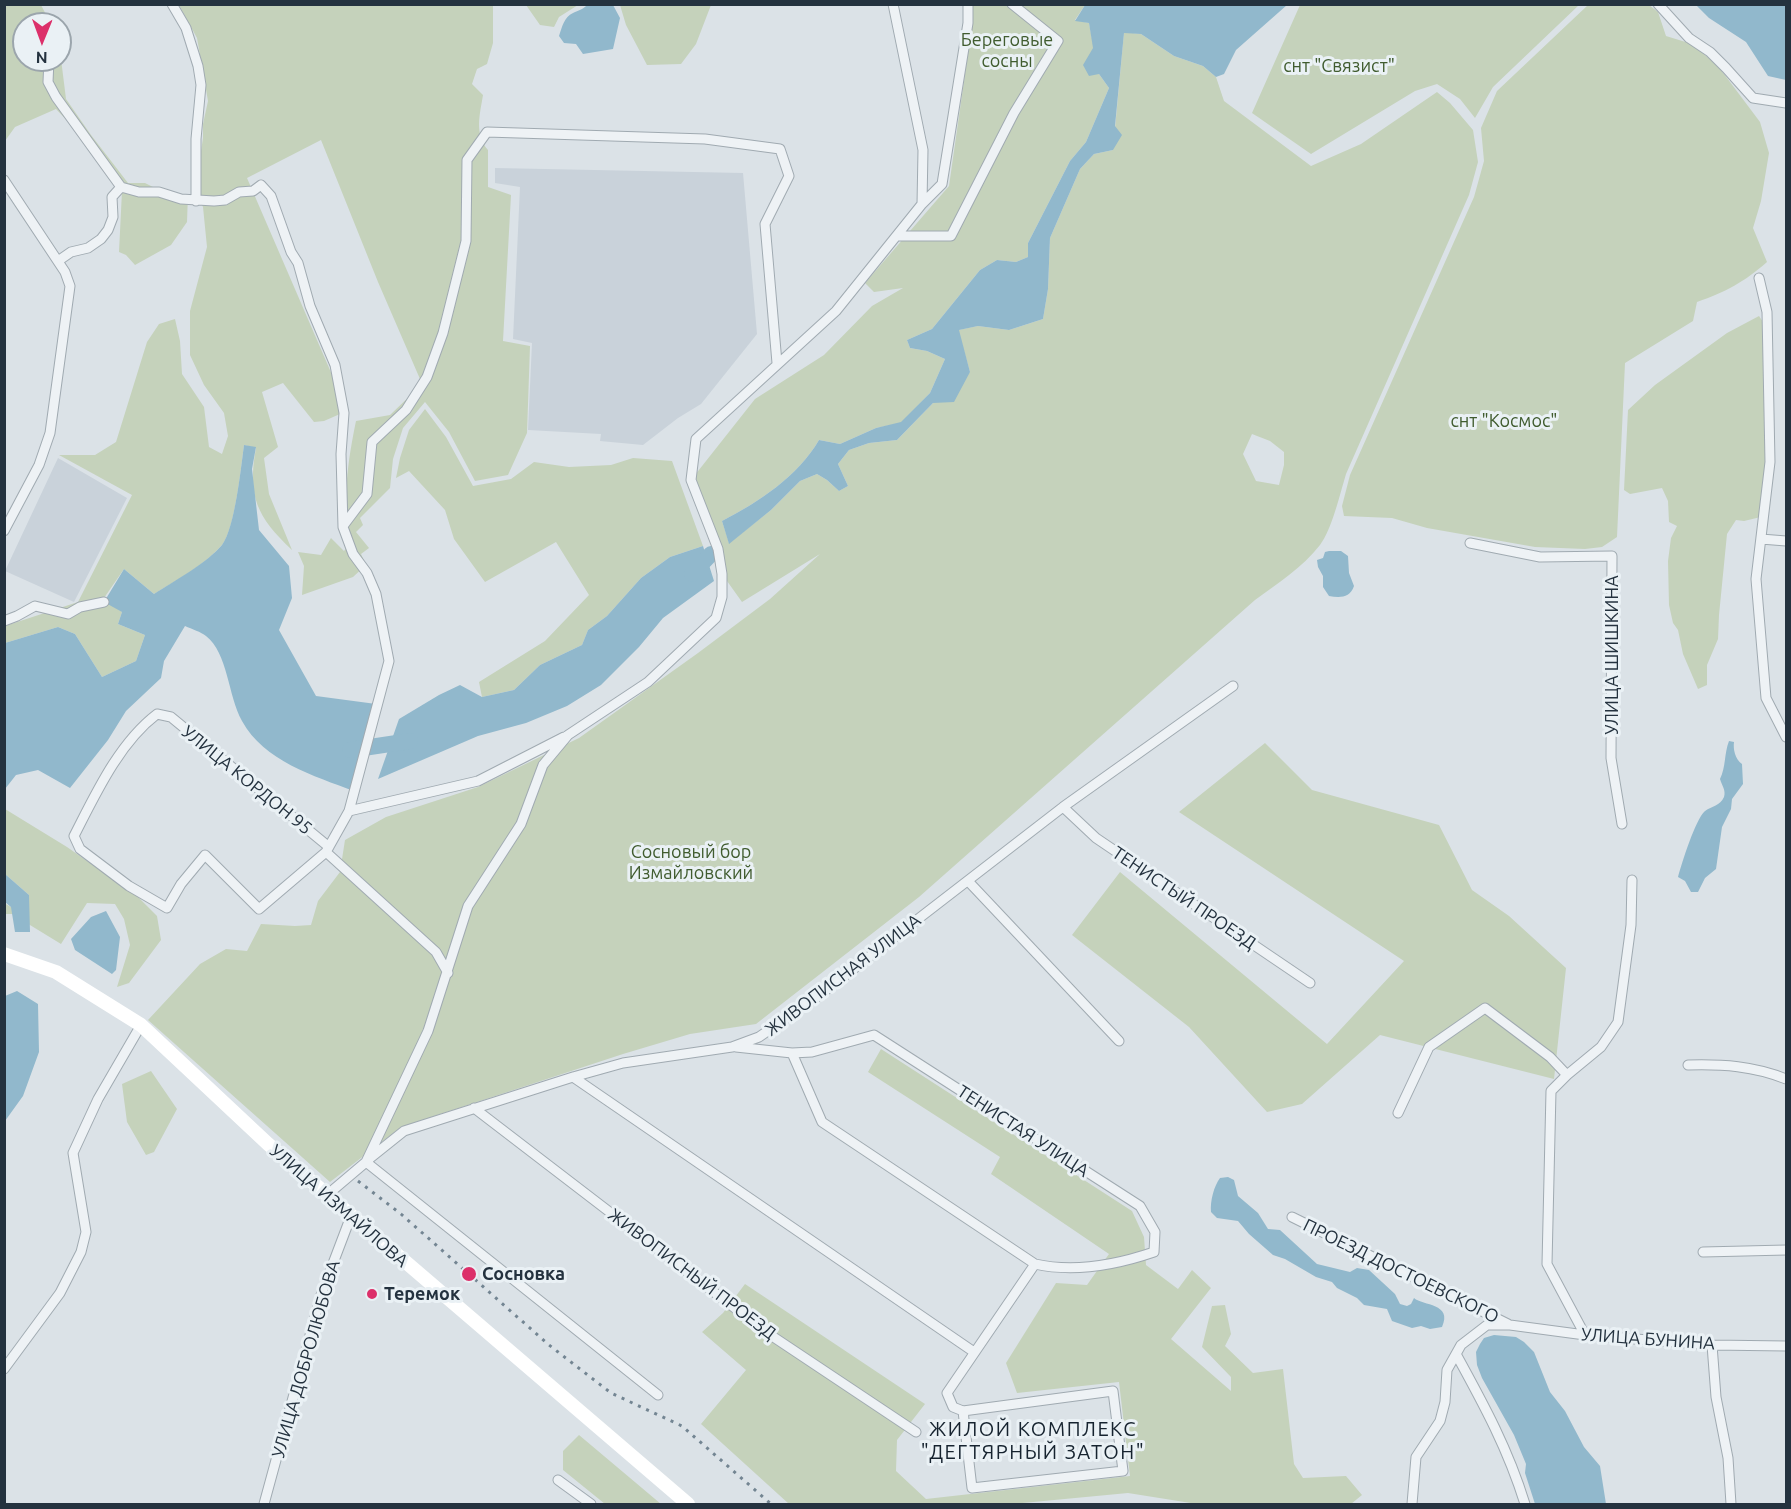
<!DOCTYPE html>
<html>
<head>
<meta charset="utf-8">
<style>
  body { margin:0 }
  #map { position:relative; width:1791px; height:1509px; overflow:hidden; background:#dbe2e7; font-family:Ubuntu,sans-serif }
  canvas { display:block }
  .frame { position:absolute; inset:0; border:6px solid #24323f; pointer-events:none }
  .north { position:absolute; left:12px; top:12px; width:60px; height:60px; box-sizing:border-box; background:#eaf1f5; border:2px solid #9ba5ac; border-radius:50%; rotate:181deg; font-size:16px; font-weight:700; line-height:24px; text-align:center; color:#24323f }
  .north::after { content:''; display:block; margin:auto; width:21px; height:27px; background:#dc306a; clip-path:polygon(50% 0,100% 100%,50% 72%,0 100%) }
</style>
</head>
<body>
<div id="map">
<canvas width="1791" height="1509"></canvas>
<div class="frame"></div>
<div class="north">N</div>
</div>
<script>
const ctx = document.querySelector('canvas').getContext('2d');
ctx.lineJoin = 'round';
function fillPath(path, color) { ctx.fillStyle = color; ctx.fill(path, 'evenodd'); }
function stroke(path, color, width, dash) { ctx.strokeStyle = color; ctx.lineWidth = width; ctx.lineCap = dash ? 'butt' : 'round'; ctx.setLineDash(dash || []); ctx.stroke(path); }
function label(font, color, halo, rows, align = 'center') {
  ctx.font = font + ' Ubuntu,sans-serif'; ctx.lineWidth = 6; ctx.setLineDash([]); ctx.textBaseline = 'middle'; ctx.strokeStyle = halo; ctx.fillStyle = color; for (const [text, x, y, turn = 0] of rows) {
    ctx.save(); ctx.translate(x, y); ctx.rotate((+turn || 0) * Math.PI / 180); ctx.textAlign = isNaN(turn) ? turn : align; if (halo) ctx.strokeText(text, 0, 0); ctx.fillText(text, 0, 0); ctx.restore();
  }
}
fillPath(new Path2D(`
  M495,168l248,5 14,161 -56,70 -23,14 -35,27 -43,-4 1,-7 -73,-4 4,-87 -19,-4 7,-152 -25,-4z
  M58,458l69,40 -53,104 -69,-31z`), '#c9d2da');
fillPath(new Path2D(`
  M5,5h36l10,19h-27v36h36v-9l6,48 25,36 37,48h17l24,12 19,-1 -1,28 -16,23 -36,20 -9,-10 -7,-3 3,-61 -28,-42 -38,-40 -41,18 -10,14z
  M179,5h314v38l-6,21 -10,5 -5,15 11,11c-3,19 -9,39 5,55v37l23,8 -8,146 27,5 -3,87 -19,42 -33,6 -26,-49 -24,-30 -22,26 -10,31 -3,29 -30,30 3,7 -7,7 13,16 -8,6 5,11 -13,12 -51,18 2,-29 -6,-14 23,3 10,-17 13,13 7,-8c-10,-39 -3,-83 5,-122l34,-6 26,-25 4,-11 -42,-97 -57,-142 -74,38 89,206 4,30 -16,7 -10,1 -31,-39 -21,9 16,55 -14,11 5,36 23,56c-35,-33 -45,-54 -36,-102l-12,-3c-3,22 -9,84 -22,100 -18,21 -46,35 -68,49l-30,-25 -20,29 18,14 -4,12 27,11 -9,26 -34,16 -27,-43 -17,-7 -53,16v-17l73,-24 54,-107 -73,-40h36l21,-13 31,-100 12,-18 16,-5 5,22 2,33 22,33 5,40 13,7 6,-18 -4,-23 -20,-28 -14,-30v-44l17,-64 -4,-40 -8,-17 8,-52v-14l5,-23 -11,-63z
  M526,5h52l-19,12 -5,10 -14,-2z
  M620,5v-1l91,1 -15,39 -15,20 -34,1 -21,-40z
  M971,5h114l-10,15 14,3 10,51 10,14 -23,54 -16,19 -42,82v14l-12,5 -19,-2 -17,10 -48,59 -25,11 3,8 17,3 18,8 -15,34 -29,30 -25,5 -36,16 -21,-4c-21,36 -60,62 -97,81l7,22 42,-33 29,-29 17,-7 10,6 12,11 9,-5 -10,-22 11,-14 20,-7 28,-3 36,-37 37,-31 -12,-42 20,-4 31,4 34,-11 5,-30 2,-51 30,-69 14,-15 19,-4 11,-118 17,2 33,22 29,10 13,11 8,24 87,65 50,-22 76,-52 13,11 23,27 5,32 -9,33 -123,279c-6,20 -14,55 -26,71 -18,23 -42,38 -65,55l-336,297 -163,127 -66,10 -67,20 -222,73 -71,55 -182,-162 52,-56 26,-15 21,2 14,-27 34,2 16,-1 7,-24 22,-29 5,-32 41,-23 92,-30 101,-49 119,-85 72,-54 50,-45 -78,48 -20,-28 -31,-94 64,-81 69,-44 48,-49 31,-18 -29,4 -9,-9 84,-97 23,-161zM1252,434l18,7 14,11v13l-5,20 -23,-4 -13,-27z
  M1300,5v-1l279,1 -86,82 -18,31 -15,-19 -23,-15 -22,7 -104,63 -59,-41z
  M1588,5h61l9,7 8,24 26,8 26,22 42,56 9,31 -8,48 -8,27 14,34c-23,20 -41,30 -70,40l-4,19 -68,42 -8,174 -15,10 -17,2 -50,-2 -108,-19 -35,-10 -48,-2 -2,-10 8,-31 124,-278 10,-36 -3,-33 16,-37z
  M1759,316l6,9 2,21 -2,170 -21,5 -8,-1 -9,14 -8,81 -1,24 -11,26v20l-9,4 -15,-35 -5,-24 -5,-7 -4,-18 -1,-44 3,-23 6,-12 -8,-4 -1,-21 -6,-13 -32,6 -6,-4 4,-80 27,-25 72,-52z
  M425,409l21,28 27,49 38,-7 23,-17 35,5 42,-2 22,-7 39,3 31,85 -33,11 -29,21 -34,38 -19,14 -6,15 -42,20 -26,25 -32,7 -3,-15 66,-41 44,-46 -33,-53 -71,40 -31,-43 -9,-29 -36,-39 -13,7 4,-20 9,-28z
  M1265,743l47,47 127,35 33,65 37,26 57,52 -12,111 -174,-44 -78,69 -35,8 -78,-85 -117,-92 48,-63 207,172 77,-83 -225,-149z
  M5,809l62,38 70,49 20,20 4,24 -32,43 -12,4 13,-42 -6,-26 -9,-15 -28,-1 -26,41 -49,-30h-7l-1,-11 7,4 18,-12 -24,-21z
  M881,1049l251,162 12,26 2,28 32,24 14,-19 19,18 -40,51 60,52v-14l-29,-30 10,-41 13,-1 6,29 -6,12 28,27 30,-4 11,95 9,14 43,-2 16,19 -11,9h-154l-69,-11 -116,11h-223l-88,-80 45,-54 -44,-38 21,-19 22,-29 180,120 -28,36 -1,31 30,28 204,-23 -11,-94 -102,11 -11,-30 50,-80 31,2 22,-31 -118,-80 9,-17 -132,-85z
  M151,1071l26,38 -23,43 -8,3 -19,-33 -5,-38z
  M579,1435l82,69h-56l-42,-34v-19z`), '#c5d2bb');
fillPath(new Path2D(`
  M587,5h26l7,13 -7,31 -30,5 -7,-10 -12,-1 -5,-7c3,-9 5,-19 14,-23 6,-3 9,-3 14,-8z
  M1085,5h202l-51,45 -12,24 -8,3 -13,-11 -29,-10 -33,-22 -17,-1 -9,93 7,9 -9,15 -19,4 -14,15 -30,69 -2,51 -5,30 -34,11 -31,-4 -19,4 11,42 -16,30 -21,1 -36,37 -28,3 -20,7 -11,14 10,22 -9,5 -12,-11 -10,-6 -17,7 -29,29 -42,34 -7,-23c37,-19 76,-45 97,-81l21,4 36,-16 25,-6 29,-29 15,-34 -18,-8 -17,-3 -3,-8 25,-11 48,-59 17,-10 19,2 12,-5v-14l42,-82 16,-19 23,-54 -10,-14 -10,2 -6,-11 10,-17 -4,-25 -14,-2z
  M1696,5h90v75l-18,-4 -22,-34 -37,-24z
  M244,445l12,2 -4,22 7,61 30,36 3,32 -13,32 37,66 60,8 -22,87c-40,-15 -90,-30 -112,-70 -14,-25 -14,-68 -36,-85 -5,-4 -14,-7 -21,-10l-21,35 -3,17 -35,33 -18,29 -38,48 -32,-18 -22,5 -11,14v-146l53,-16 17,7 27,43 34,-16 9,-26 -27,-11 4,-12 -18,-10 20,-33 30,25c20,-13 53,-31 68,-49 13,-17 19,-78 22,-100z
  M703,546l11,35 -51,37 -24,29 -38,38 -34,21 -41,17 -48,13 -100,43 21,-60 40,-24 21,-10 22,12 32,-7 26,-25 42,-20 6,-15 19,-14 34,-38 29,-21z
  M1329,551h12l7,5 1,17 5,13c-4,12 -14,12 -25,10l-6,-9v-11l-5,-9 -1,-7 6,-2 2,-6z
  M1729,741l5,1c-1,7 1,17 8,22l1,20 -11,15 -1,10 -9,18 -6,42 -11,9 -7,14h-7l-6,-11 -7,-4c4,-14 17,-57 27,-66 7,-5 15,-5 19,-14 2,-7 -2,-11 -4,-18 6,-12 4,-25 9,-38z
  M5,874l24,21 1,37h-15l-4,-25 -6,-5z
  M106,911l14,26 -4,33 -4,4 -37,-24 -4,-11 20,-22z
  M17,991l21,13 1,48 -16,44 -18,25v-125z
  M1228,1177l6,3 4,16 20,17 10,16 12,1 37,34 33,8 7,-4 12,2 26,24 5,10 7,2 4,-2 3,-6c9,8 39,5 28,29l-12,2 -9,-3 -9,2 -20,-7 -5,-12 -23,-4 -7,-7 -20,-10 -5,-6 -16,-5 -31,-18 -12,-4 -24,-21 -11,-13 -21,-3 -6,-6c-1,-11 3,-26 9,-34z
  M1494,1335l22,2 8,5 10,10 16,40 15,19 19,36 16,19 6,38h-71l-10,-31 1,-9 -12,-29 -32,-57 -5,-13 -1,-13 4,-8 4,-6z`), '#91b8cc');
stroke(new Path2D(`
  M692,574l19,-20
  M350,750l60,-9`), '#91b8cc', 16);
const minor = new Path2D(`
  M172,4l14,24 12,38 3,19 -5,54v62
  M893,4l30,146 -1,54
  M1658,4l31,34 21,14 16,16 27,30 33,5
  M49,60l-1,22 8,15 65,90 18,5h20l22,7 33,2 11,-1 14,-8 14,-1 8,-6 10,11 20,56 7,11 12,43 25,59 9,48 -3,41 2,73 10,27 14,19 9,21 13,67 -40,150 -23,41 110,100 12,21
  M4,180l61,92 5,14 -20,147 -11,32 -35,66
  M897,236h54l63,-123 44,-72 -46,-37
  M58,261l13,-9 17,-4 13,-9 7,-9 5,-13 -1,-20 9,-10
  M1759,278l8,34 3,150 -14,117 10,119 20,39
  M343,526l24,-32 5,-52 34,-32 21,-33 16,-44 23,-92 1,-81 20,-28 218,7 75,10 9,27 -24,48 12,139
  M1761,539l25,2
  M1470,543l70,14 72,-1 -1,202 11,66
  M4,621l13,-5 18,-10 33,8 12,-7 24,-5
  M1063,807l33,31 214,145
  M349,811l129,-30 86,-44
  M326,852l-67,57 -54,-54 -24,29 -14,24 -38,-22 -49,-37 -6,-13c22,-43 45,-93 83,-122l14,3 158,130
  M968,881l151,160
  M736,1047l56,6 30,69 213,142
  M792,1053l20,-1 62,-17 266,171 15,26 -1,20c-38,13 -79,21 -119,12l-88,129 6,14 10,4 150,-20 10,80 -151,17 -9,-77
  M1688,1065c34,-1 66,1 98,14
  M573,1077l401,275
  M474,1108l292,224 150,100
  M1398,1113l31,-66 56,-39 65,49 17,18
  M369,1159l35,-28 169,-54 50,-14 109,-16 27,-10 62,-43 242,-187 170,-121
  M366,1162l62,-131 40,-125 53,-82 22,-59 25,-30 80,-53 68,-64 6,-21v-23l-4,-25 -27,-69 5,-41 140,-128 86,-107 20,-20 26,-161v-19
  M327,1195l39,-33 292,233
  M1292,1217l216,107
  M1703,1252l83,-2
  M1585,1335l-38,-71 4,-173 16,-16 34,-28 17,-25 13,-97 1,-45
  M1712,1345l4,52 12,61 3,46
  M1456,1354c28,51 52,95 69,150
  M4,1369l56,-76 21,-41 5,-20 -13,-79 25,-54 43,-74
  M558,1480l33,24
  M264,1504l57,-209 30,-79
  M1412,1504l4,-47 24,-36 5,-19 2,-32 14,-25 26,-20h23l75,10 127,10 74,1`);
stroke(minor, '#a0aab1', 11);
stroke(minor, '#eef2f5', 9);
stroke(new Path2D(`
  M4,954l52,18 85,53 127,119 420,360`), '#fff', 14);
stroke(new Path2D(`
  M358,1181l43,33 148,131 62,48 71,33 89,78`), '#738592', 3, [3, 6]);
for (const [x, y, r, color] of [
  [469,1274,8,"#dc306a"],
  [372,1294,6,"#dc306a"]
]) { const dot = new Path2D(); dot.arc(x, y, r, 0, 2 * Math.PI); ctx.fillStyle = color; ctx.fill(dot); stroke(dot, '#eaf1f5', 2); }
label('18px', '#405c2f', '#eaf1f5', [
  ["Береговые",1007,40],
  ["сосны",1007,61],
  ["снт \"Связист\"",1339,66],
  ["снт \"Космос\"",1504,421],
  ["Сосновый бор",691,852],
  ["Измайловский",691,873]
]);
label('18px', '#24323f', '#eaf1f5', [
  ["УЛИЦА ШИШКИНА",1612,655,-90],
  ["УЛИЦА КОРДОН 95",247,780,39],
  ["ТЕНИСТЫЙ ПРОЕЗД",1184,898,34],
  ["ЖИВОПИСНАЯ УЛИЦА",843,975,-37],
  ["ТЕНИСТАЯ УЛИЦА",1023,1131,33],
  ["УЛИЦА ИЗМАЙЛОВА",339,1206,41],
  ["ПРОЕЗД ДОСТОЕВСКОГО",1401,1271,26],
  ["ЖИВОПИСНЫЙ ПРОЕЗД",692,1274,37],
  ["УЛИЦА БУНИНА",1648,1339,4],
  ["УЛИЦА ДОБРОЛЮБОВА",306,1359,-74]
]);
label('bold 18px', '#24323f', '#eaf1f5', [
  ["Сосновка",482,1274],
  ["Теремок",384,1294]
], 'left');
ctx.letterSpacing = '1.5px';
label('20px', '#16232f', '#eaf1f5', [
  ["ЖИЛОЙ КОМПЛЕКС",1033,1429],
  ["\"ДЕГТЯРНЫЙ ЗАТОН\"",1033,1452]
]);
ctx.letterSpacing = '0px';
</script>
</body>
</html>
